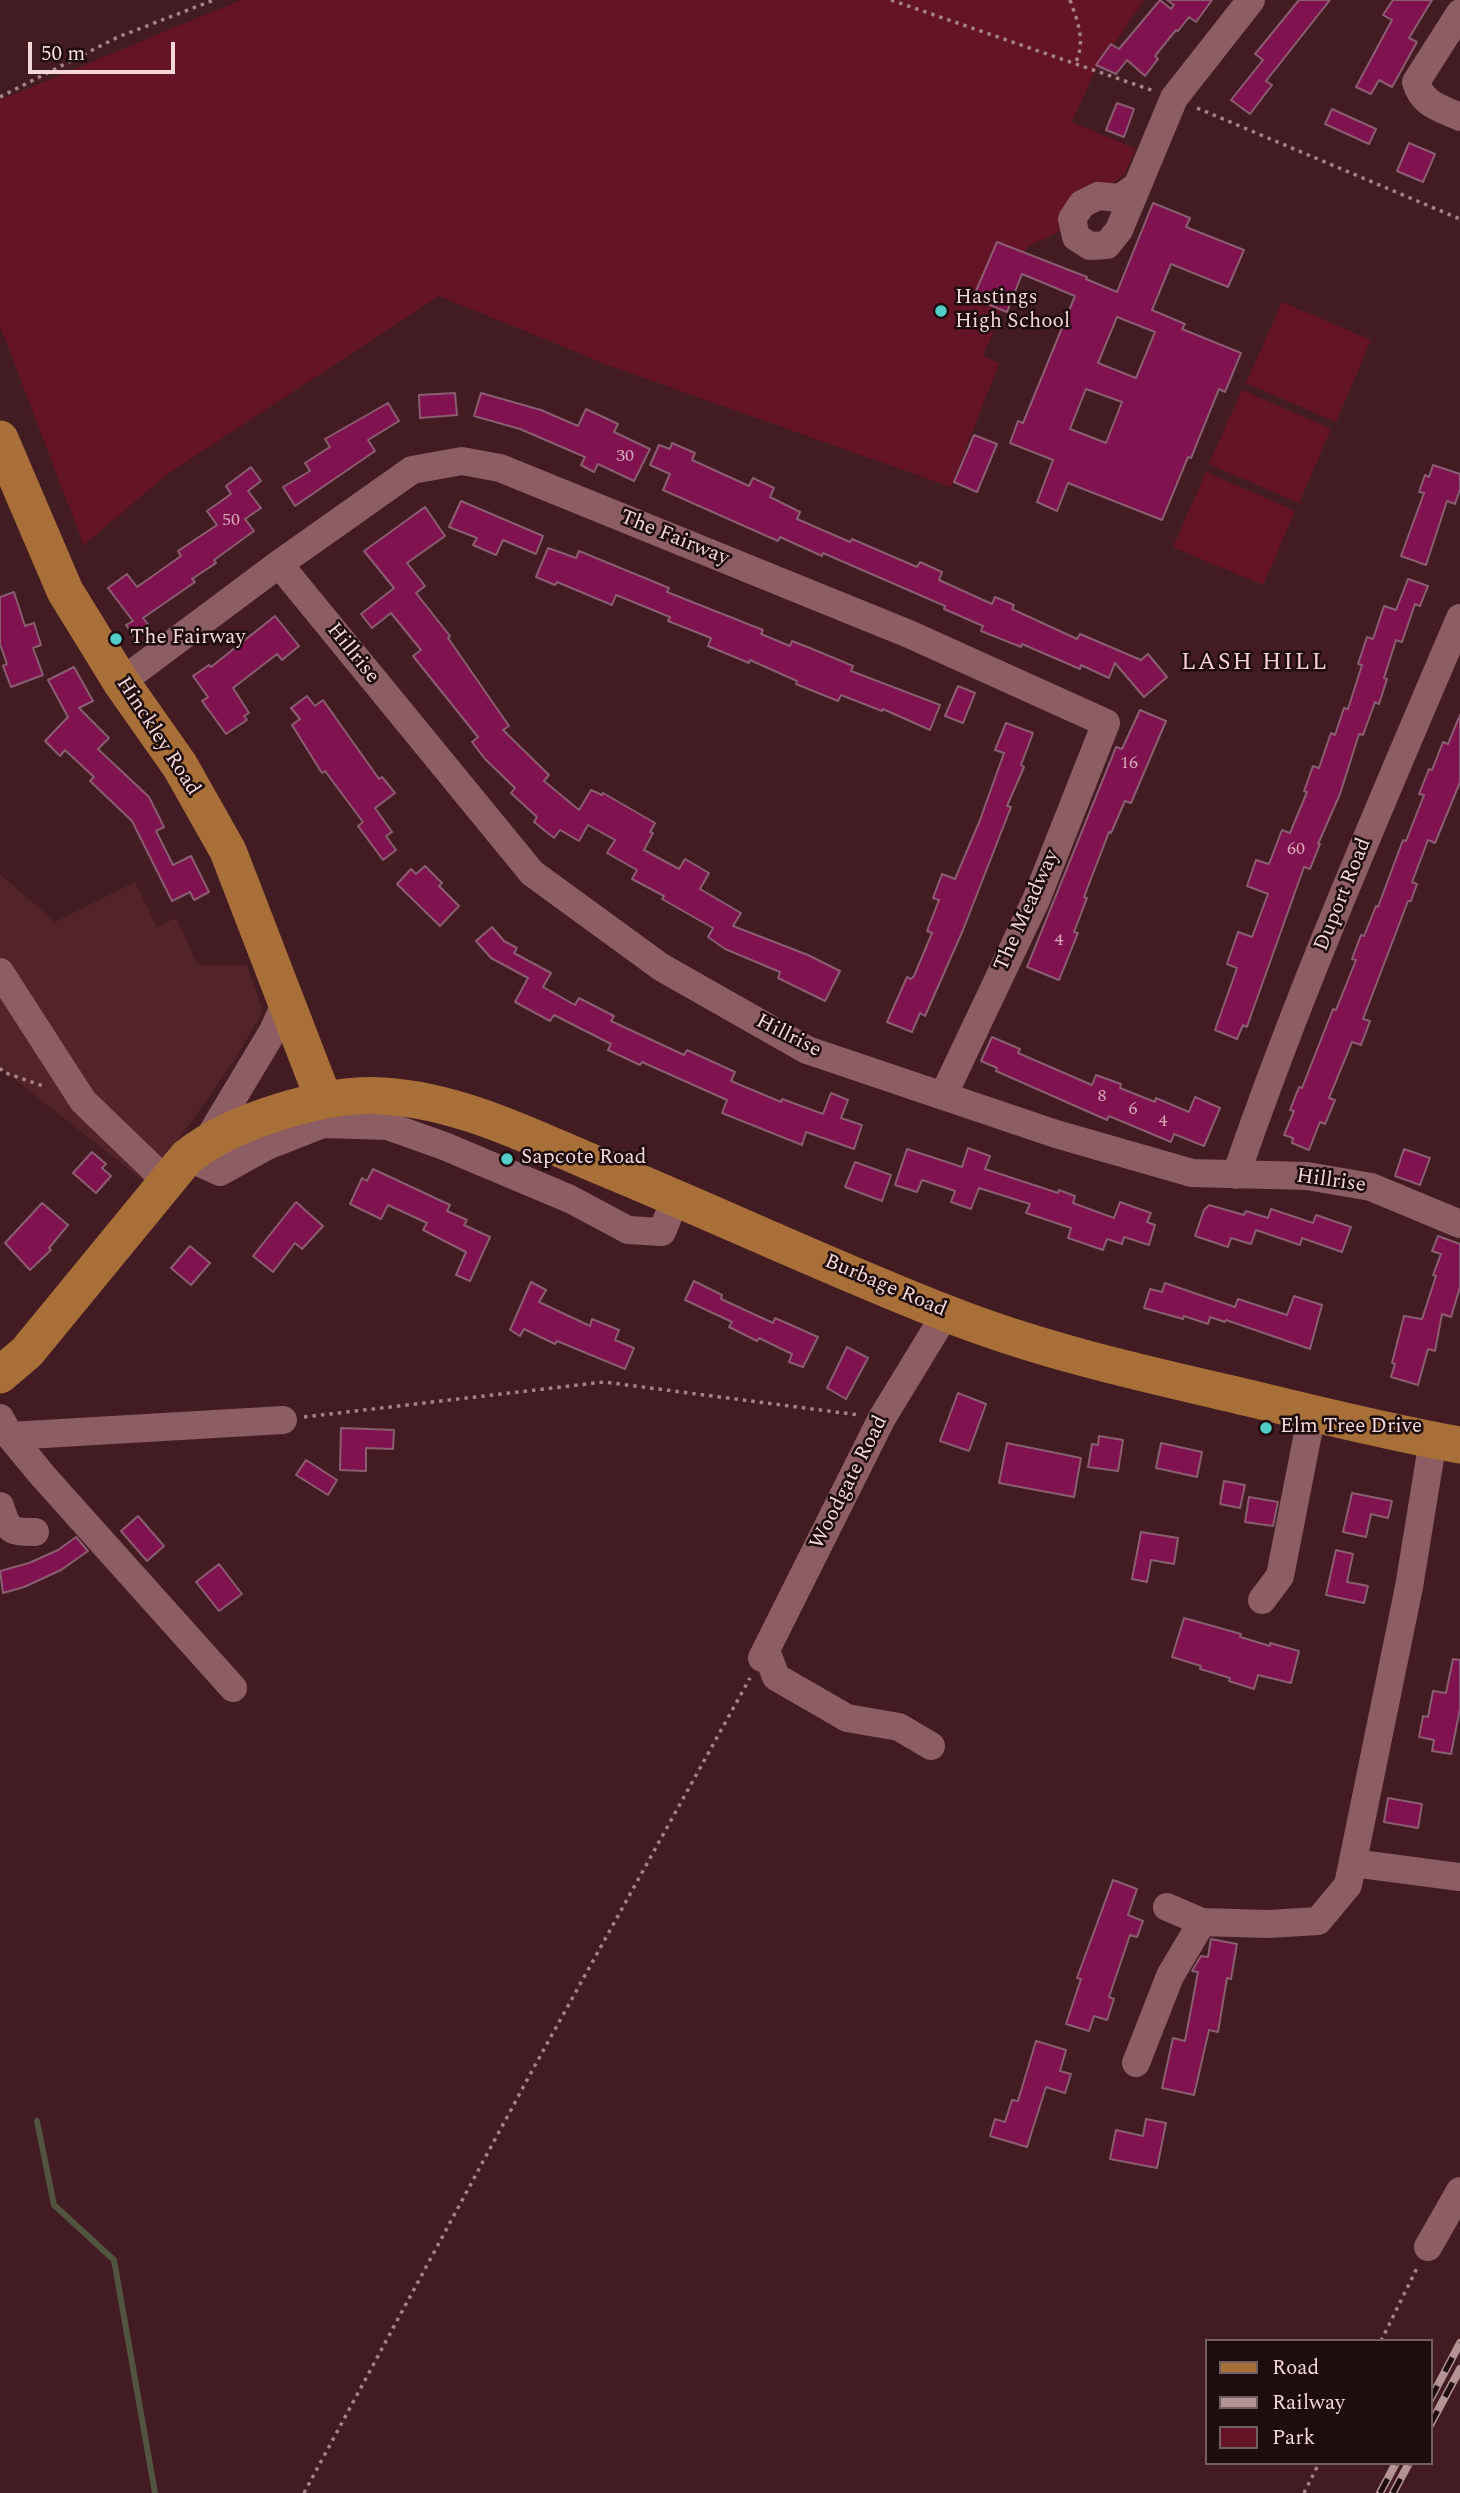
<!DOCTYPE html>
<html>
<head>
<meta charset="utf-8">
<style>
  body { margin:0 }
  #map { position:relative; width:1460px; height:2493px; overflow:hidden; background:#431b22; font-family:Spectral,serif }
  canvas { display:block }
  .legend { position:absolute; left:1205px; top:2339px; width:228px; height:126px; box-sizing:border-box; background:#1e0d0f; border:2px solid #735e60; margin:0; padding:9px 12px; list-style:none; font-size:21px; color:#f3d7d9 }
  .legend li { display:flex; align-items:center; gap:14px; height:35px }
  .legend b { width:35px; border:2px solid #735e60 }
  .scale { position:absolute; left:28px; top:42px; width:147px; height:32px; box-sizing:border-box; border:4px solid #f3d7d9; border-top:0; padding-left:9px; font-size:21px; line-height:24px; white-space:nowrap; color:#f3d7d9; -webkit-text-stroke:5px #1e0d0f; paint-order:stroke }
</style>
</head>
<body>
<div id="map">
<canvas width="1460" height="2493"></canvas>
<ul class="legend">
<li><b style="height:9px;background:#a87038"></b>Road</li>
<li><b style="height:9px;background:#b49397"></b>Railway</li>
<li><b style="height:19px;background:#651427"></b>Park</li>
</ul>
<div class="scale">50 m</div>
</div>
<script>
const ctx = document.querySelector('canvas').getContext('2d');
ctx.lineJoin = 'round';
function fillPath(path, color) { ctx.fillStyle = color; ctx.fill(path, 'evenodd'); }
function stroke(path, color, width, dash) { ctx.strokeStyle = color; ctx.lineWidth = width; ctx.lineCap = dash ? 'butt' : 'round'; ctx.setLineDash(dash || []); ctx.stroke(path); }
function label(font, color, halo, rows, align = 'center') {
  ctx.font = font + ' Spectral,serif'; ctx.lineWidth = 5; ctx.setLineDash([]); ctx.textBaseline = 'middle'; ctx.strokeStyle = halo; ctx.fillStyle = color; for (const [text, x, y, turn = 0] of rows) {
    ctx.save(); ctx.translate(x, y); ctx.rotate((+turn || 0) * Math.PI / 180); ctx.textAlign = isNaN(turn) ? turn : align; if (halo) ctx.strokeText(text, 0, 0); ctx.fillText(text, 0, 0); ctx.restore();
  }
}
fillPath(new Path2D(`
  M0,874l55,48 80,-40 22,45 19,-9 22,47h49l16,46 -26,45 -45,65 -47,61 -145,-114z`), '#52232b');
fillPath(new Path2D(`
  M241,0h903l-51,75 -21,47 64,27 -12,26 -15,11 -46,44 -36,17 -44,109 16,7 -48,124 -338,-120 -174,-71 -273,179 -82,70 -84,-219v-226z
  M1282,302l89,38 -35,82 -90,-39z
  M1242,390l89,39 -32,74 -90,-39z
  M1206,472l89,39 -32,74 -90,-38z`), '#651427');
stroke(new Path2D(`
  M37,2121l17,84 60,55 41,233`), '#515441', 6);
const building = new Path2D(`
  M1160,0l11,9 3,-4 -7,-5h45l-16,22 -7,-5 -11,14 -2,-1 -21,26 3,3 -13,17 -18,-16 -11,14 -20,-9 15,-21 8,5z
  M1299,0h31l-64,81 6,4 -22,29 -19,-14 32,-40 -8,-6z
  M1393,0h39l-23,38 8,4 -25,45 -13,-7 -8,14 -15,-7 36,-67 -9,-5z
  M1117,103l17,6 -10,28 -18,-7z
  M1332,109l44,20 -7,15 -44,-20z
  M1409,143l26,11 -12,28 -26,-11z
  M1153,203l37,15 -4,9 58,23 -16,37 -57,-23 -19,46 33,14 -3,5 59,24 -16,39 -6,-3 -28,69 -3,-1 -26,63 -94,-37 -11,28 -20,-9 16,-42 -43,-17 8,-22 5,2 52,-127 -53,-22 -15,38 -34,-14 24,-56 90,35 -1,2 31,13zM1117,317l38,15 -19,46 -38,-15zM1086,389l36,13 -16,41 -36,-14z
  M455,393l2,22 -37,3 -1,-23z
  M481,393l60,17 37,16 8,-17 32,15 -4,8 36,17 -16,32 -36,-17 -4,8 -13,-7 4,-8 -65,-28 -46,-13z
  M388,403l11,18 -31,19 7,11 -80,55 -12,-19 27,-16 -5,-8 25,-16 -5,-8z
  M974,435l23,9 -20,48 -23,-10z
  M672,443l23,10 -3,7 57,26 4,-8 21,10 -4,9 30,15 -3,7 53,23 2,-3 65,28 3,-5 22,10 -3,8 53,24 3,-7 19,8 -2,4 65,30 3,-5 61,26 7,-6 19,23 -23,20 -29,-34 -6,15 -28,-13 -1,4 -58,-25 -1,3 -40,-16 2,-5 -39,-17 1,-3 -122,-53 -1,3 -42,-19 -2,4 -115,-51 7,-16 -20,-9 9,-20 11,4z
  M1433,465l27,9v15l-5,15 -8,-3 -21,64 -25,-9 23,-63 -5,-1 6,-17 4,2z
  M251,467l10,14 -13,10 13,17 -16,11 9,12 -40,29 2,3 -24,16 3,3 -52,36 7,9 -15,11 -9,-13 7,-4 -25,-33 19,-14 10,13 44,-31 -3,-5 39,-26 -10,-14 24,-17 -5,-8z
  M461,501l82,35 -7,18 -33,-14 -7,15 -23,-10 4,-7 -28,-11z
  M425,507l20,29 -38,27 18,23 -9,7 34,43 -2,2 61,88 -6,4 46,45 -5,6 35,29 12,-20 11,5 1,-2 52,30 -5,9 3,1 -9,17 35,19 6,-10 24,14 -9,16 41,24 -8,13 75,29 32,16 -15,30 -47,-23 2,-6 -55,-23 -17,-12 5,-9 -51,-29 2,-3 -32,-17 5,-9 -30,-17 8,-13 -27,-15 -9,16 -19,-11 -6,8 -20,-16 3,-5 -26,-24 4,-5 -30,-29 -13,-17 6,-5 -65,-81 8,-6 -30,-37 -19,15 -11,-14 33,-26 -30,-37z
  M548,548l28,10 3,-7 90,37 -2,4 96,38 -2,4 29,12 2,-5 18,7 43,18 -2,5 89,34 -10,25 -47,-21 -1,2 -41,-16 -3,6 -42,-17 1,-3 -47,-21 -1,3 -41,-17 3,-8 -43,-17 2,-4 -54,-22 -4,10 -55,-23 -2,3 -19,-8z
  M1408,579l20,7 -8,20 -5,-2 -13,38 -6,-2 -12,38 3,1 -8,25 -4,-2 -12,33 -4,-1 -19,60 -22,50h2l-10,25 -6,-2 -54,151 -3,9 -4,-2 -6,14 -22,-9 22,-62 -10,-4 11,-32 14,5 16,-43 -21,-8 9,-26 13,4 13,-34 8,3 17,-41 -3,-1 9,-25 6,2 12,-35 4,2 9,-27 4,1 14,-44 -4,-1 9,-27 6,2 11,-33 12,4z
  M14,592l11,34 9,-3 7,22 -8,3 10,27 -32,12 -8,-21 4,-2 -7,-20v-47z
  M275,616l24,30 -17,14 -5,-6 -44,34 16,25 -5,3 3,4 -21,14 -24,-33 6,-4 -15,-21 16,-11 2,2z
  M74,667l19,34 -14,7 30,30 -11,11 51,48 15,30 -8,4 17,34 18,-9 18,36 -15,8 -4,-8 -18,9 -40,-80 -42,-40 4,-4 -29,-27 -5,6 -15,-15 23,-24 -20,-37z
  M958,686l17,7 -12,30 -18,-7z
  M307,696l8,10 8,-6 56,79 3,-2 13,16 -20,15 17,24 -6,4 10,14 -13,10 -25,-34 5,-4 -38,-51 -3,2 -30,-48 8,-6 -9,-11z
  M1140,710l26,11 -35,82 -6,-2 -14,32 -2,-1 -25,65 3,1 -13,34 4,1 -19,47 -32,-13 89,-220 6,2z
  M1460,715v67l-25,61 -7,-3 -16,42 5,2 -6,17h-3l-45,118 7,2 -9,24 -9,-3 -23,56 6,2 -10,24 -5,-2 -11,28 -17,-7 1,-5 -9,-3 10,-24 -4,-1 9,-23 3,1 31,-79 3,1 20,-50 -4,-1 9,-24 3,1 12,-30 2,1 25,-67 3,1 18,-46 -5,-1 10,-25 3,1 11,-28 5,2z
  M1006,723l27,10 -12,32 3,2 -17,39 4,1 -48,123 -38,86 -5,-3 -8,19 -25,-10 20,-45 4,2 3,-3 18,-43 -5,-2 12,-31 -6,-2 9,-24 13,5 25,-59 24,-67 -9,-3z
  M425,866l17,17 -3,3 20,20 -19,20 -43,-42 14,-15 5,5z
  M492,927l12,14 13,7 -3,5 37,20 -8,14 32,18 4,-7 35,18 -3,5 73,34 3,-5 48,22 -4,9 50,21 1,-3 41,15 8,-21 17,7 -7,18 21,7 -8,24 -48,-17 -4,13 -80,-32 5,-13 -85,-38 -2,3 -32,-15 3,-6 -57,-29 -4,6 -35,-19 13,-24 -37,-20 -15,-17z
  M992,1037l28,12 -2,4 74,32 4,-10 25,9 -1,4 35,14 1,-4 33,14 6,-15 25,11 -16,38 -30,-12 -3,8 -62,-26 -2,4 -111,-49 1,-3 -16,-7z
  M968,1148l22,8 -5,13 73,24 1,-3 16,6 -2,7 41,15 6,-16 31,11 -4,9 8,3 -6,20 -25,-8 -2,7 -15,-5 -4,11 -35,-12 3,-10 -45,-15 4,-9 -51,-16 -8,21 -20,-7 4,-11 -33,-11 -5,12 -22,-7 12,-36 55,18z
  M1404,1149l26,9 -10,27 -25,-9z
  M92,1152l14,12 -4,4 9,8 -15,17 -23,-20z
  M855,1162l36,13 -9,26 -37,-14z
  M373,1169l77,36 -3,6 20,9 -3,5 26,12 -20,44 -14,-6 10,-23 -43,-22 4,-7 -39,-18 -7,14 -31,-15 12,-26 5,3z
  M296,1202l27,24 -21,23 -7,-6 -22,29 -20,-16z
  M42,1203l26,22 -19,23 2,2 -21,20 -25,-27z
  M1209,1205l35,10 2,-4 22,7 3,-9 42,14 3,-8 35,12 -9,25 -40,-14 -2,7 -44,-15 -5,14 -20,-6 -3,9 -33,-11 9,-26z
  M1438,1236l22,8v43l-9,30 -9,-3 -7,37 -7,-2 -10,36 -27,-8 4,-13 -3,-1 12,-47 18,3 14,-43 -3,-1 8,-21 -9,-3z
  M190,1246l20,17 -19,22 -20,-17z
  M694,1281l28,14 -1,4 52,24 2,-5 43,19 -15,30 -14,-5 3,-8 -33,-16 -2,3 -28,-14 3,-5 -47,-22z
  M531,1282l15,8 -7,12 51,24 2,-7 27,11 -4,10 19,8 -9,21 -68,-28 -2,3 -31,-15 -4,7 -10,-6z
  M1165,1283l70,24 3,-8 49,16 7,-19 28,9 -12,44 -84,-29 -1,2 -15,-5 -2,7 -24,-8 -1,3 -39,-11 6,-19 12,3z
  M847,1347l21,11 -22,41 -19,-11z
  M958,1393l28,11 -17,47 -29,-10z
  M341,1428l53,2 -1,19 -27,-1v23l-26,-1z
  M1099,1436l24,4 -5,31 -30,-4 4,-23 6,1z
  M1007,1443l74,15 -7,39 -75,-14z
  M1161,1443l41,9 -5,25 -41,-9z
  M306,1460l31,20 -9,15 -32,-20z
  M1224,1481l21,4 -5,23 -20,-4z
  M1352,1493l40,8 -4,17 -17,-4 -5,23 -23,-5z
  M1249,1497l29,5 -5,24 -28,-4z
  M138,1516l26,30 -17,15 -26,-30z
  M1141,1532l37,6 -4,26 -23,-4 -4,22 -15,-3z
  M76,1537l12,14 -27,19 -37,17 -21,6 -3,-22 29,-8 29,-13z
  M1336,1550l17,4 -6,28 21,4 -4,17 -38,-8z
  M219,1564l23,30 -23,17 -23,-29z
  M1184,1618l57,16 -1,3 30,9v-3l29,8 -8,32 -33,-8 -4,14 -25,-8 1,-3 -30,-9 1,-3 -29,-9z
  M1453,1659l7,1v49l-9,45 -19,-3 2,-11 -15,-3 4,-21 5,1 5,-26 13,2z
  M1388,1798l34,6 -4,24 -34,-6z
  M1113,1880l24,9 -9,26 15,6 -6,16 -7,-2 -21,62 5,2 -7,21 -13,-4 -5,15 -23,-7 15,-45 -4,-1z
  M1211,1939l26,5 -6,35 -4,-1 -9,54 -9,-2 -15,65 -32,-7 11,-50 12,3 13,-69 -6,-1 9,-15 7,1z
  M1036,2041l30,9 -6,21 11,3 -6,19 -19,-6 -19,60 -37,-11 5,-17 10,3 7,-22 6,1z
  M1146,2119l20,4 -9,45 -47,-9 6,-29 27,6z`);
fillPath(building, '#801250');
stroke(building, '#895e70', 2);
stroke(new Path2D(`
  M891,0l263,91
  M1070,0c8,22 16,42 5,64
  M0,97l118,-60 96,-37
  M1197,108l263,111
  M0,1068l3,4 43,15
  M304,1417l300,-35 255,33
  M1381,2341l36,-73
  M304,2493l229,-424 217,-391
  M1304,2493l15,-30`), '#a48287', 3.5, [3.5, 5]);
stroke(new Path2D(`
  M1460,13l-44,69c6,22 24,26 44,35
  M1137,186l-17,12 -22,-2 -16,8 -10,15 4,18 14,9 17,-1 12,-15 55,-132 77,-98
  M279,564l253,309 129,94 146,83 249,84 136,39 115,3 64,11 89,37
  M121,682l158,-118 133,-94 50,-9 38,7 409,166 197,89 -70,177 -93,196
  M0,972l83,129 83,80
  M207,1141l66,-110 13,-29
  M187,1157l33,15 47,-26 56,-22 65,2 56,20 126,53 58,31 34,2 14,-35
  M1236,1175c65,-189 146,-373 224,-557
  M0,1418l10,18 33,40 190,212
  M10,1436l273,-16
  M0,1506c8,25 10,26 35,26
  M1262,1600l18,-24 32,-163
  M766,1650l10,27 71,41 52,9 32,19
  M762,1658l120,-240 64,-105
  M1353,1863l107,14
  M1167,1907l35,15 66,2 50,-3 30,-36 61,-298 24,-147
  M1136,2063l34,-87 32,-54
  M1428,2247l32,-56`), '#8c5d62', 28);
stroke(new Path2D(`
  M0,439l65,152 56,91 59,84 48,85 96,249
  M0,1375l27,-23 160,-195c45,-36 139,-65 197,-61 75,5 143,39 211,68 117,48 231,102 348,148 90,36 185,58 280,80 78,18 157,39 237,53`), '#a87038', 37);
const rail = new Path2D(`
  M1430,2400l30,-57
  M1430,2425l30,-56
  M1380,2493l16,-30
  M1393,2493l16,-30`);
stroke(rail, '#b49397', 8);
stroke(rail, '#1e0d0f', 5, [16]);
for (const [x, y, r, color] of [
  [941,311,7,"#53cdc9"],
  [116,639,7,"#53cdc9"],
  [507,1159,7,"#53cdc9"],
  [1266,1428,7,"#53cdc9"]
]) { const dot = new Path2D(); dot.arc(x, y, r, 0, 2 * Math.PI); ctx.fillStyle = color; ctx.fill(dot); stroke(dot, '#1e0d0f', 2.5); }
label('18px', '#d6a6b7', null, [
  ["30",625,457],
  ["50",231,521],
  ["16",1129,764],
  ["60",1296,850],
  ["4",1059,941],
  ["8",1102,1097],
  ["6",1133,1110],
  ["4",1163,1122]
]);
label('21px', '#f3d7d9', '#1e0d0f', [
  ["Hastings",955,299],
  ["High School",955,323],
  ["The Fairway",130,639],
  ["Sapcote Road",521,1159],
  ["Elm Tree Drive",1280,1428]
], 'left');
label('21px', '#f3d7d9', '#1e0d0f', [
  ["The Fairway",674,539,22],
  ["Hillrise",352,654,51],
  ["Hinckley Road",157,737,57],
  ["Duport Road",1344,895,-68],
  ["The Meadway",1028,911,-66],
  ["Hillrise",788,1037,27],
  ["Hillrise",1331,1182,8],
  ["Burbage Road",885,1287,23],
  ["Woodgate Road",850,1483,-63]
]);
ctx.letterSpacing = '2px';
label('24px', '#fbd0d3', '#1e0d0f', [
  ["LASH HILL",1255,664]
]);
ctx.letterSpacing = '0px';
</script>
</body>
</html>
